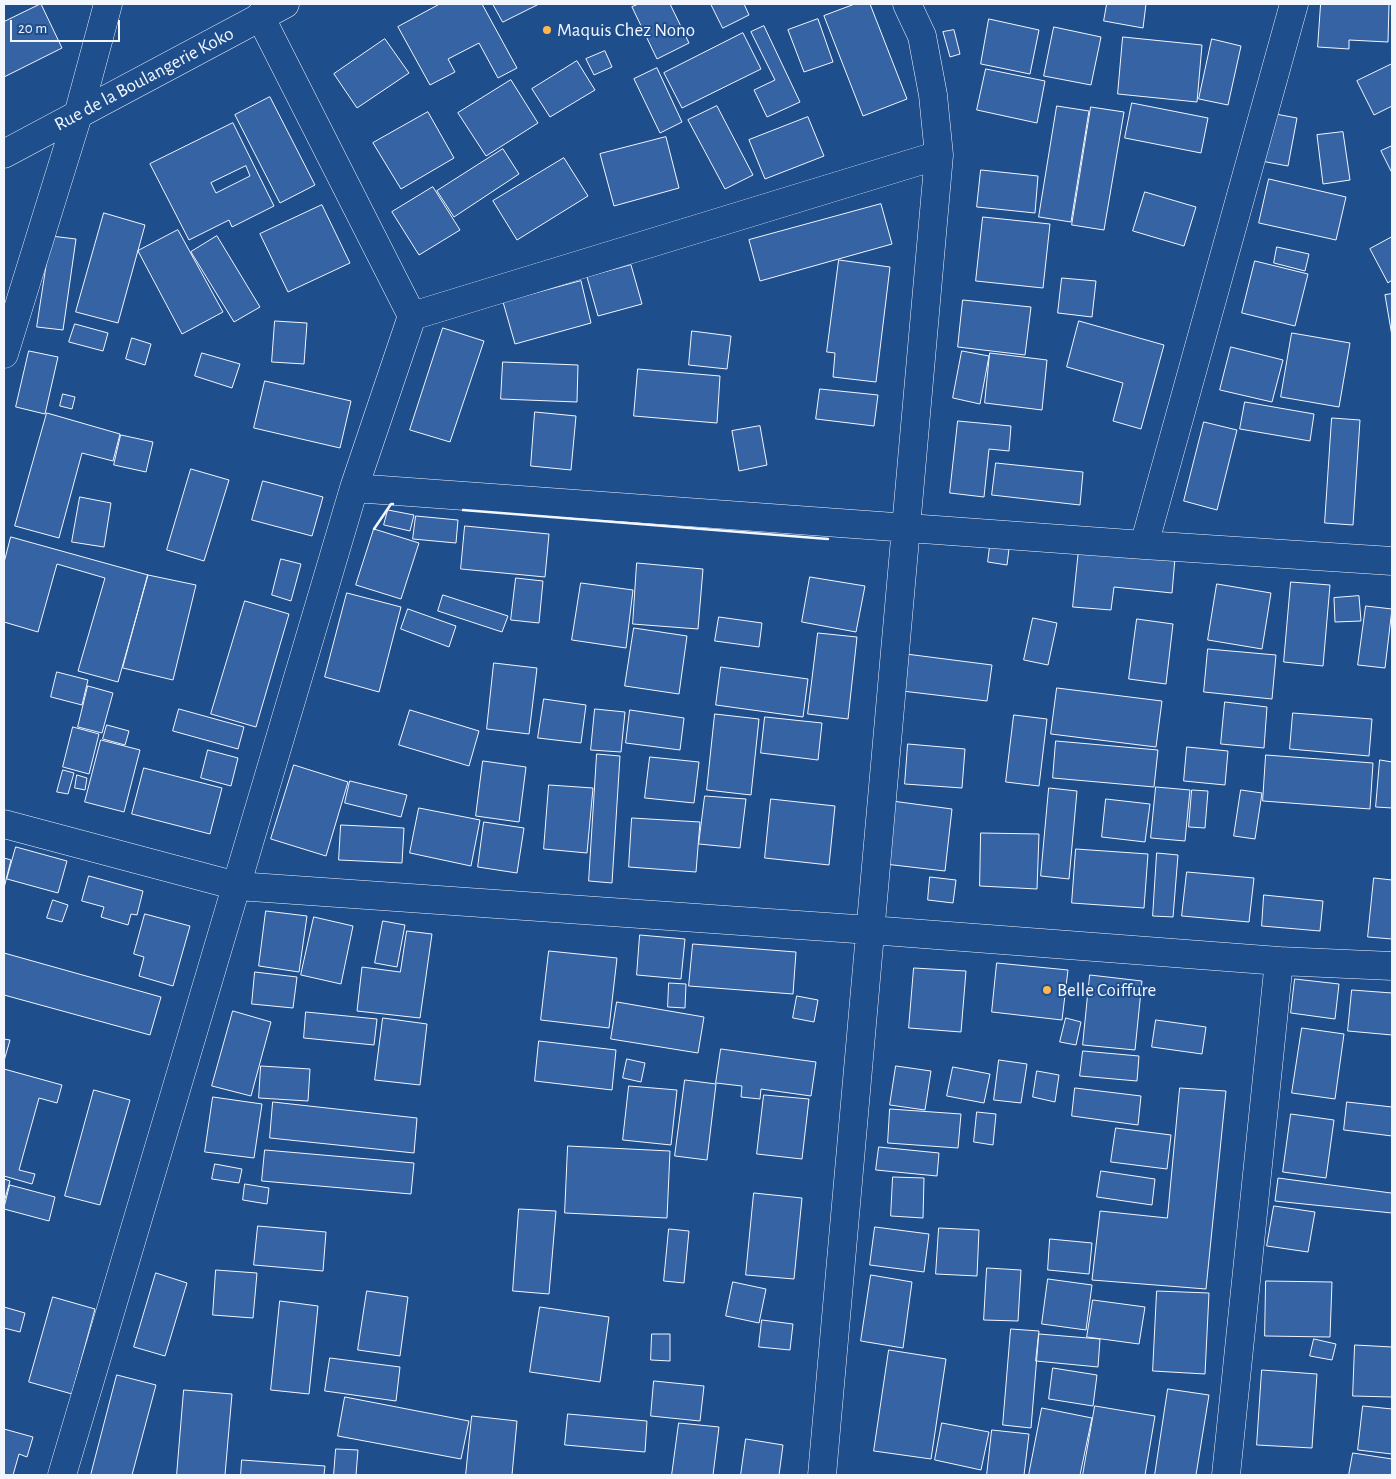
<!DOCTYPE html>
<html>
<head>
<meta charset="utf-8">
<style>
  body { margin:0 }
  #map { position:relative; width:1396px; height:1479px; overflow:hidden; background:#1f4e8c; font-family:"Alegreya Sans",sans-serif }
  canvas { display:block }
  .frame { position:absolute; inset:0; border:5px solid #f2f6ff; pointer-events:none }
  .scale { position:absolute; left:10px; top:20px; width:110px; height:22px; box-sizing:border-box; border:2px solid #f2f6ff; border-top:0; padding-left:6px; font-size:15px; line-height:18px; white-space:nowrap; color:#f2f6ff; -webkit-text-stroke:4px #1f4e8c; paint-order:stroke }
</style>
</head>
<body>
<div id="map">
<canvas width="1396" height="1479"></canvas>
<div class="frame"></div>
<div class="scale">20 m</div>
</div>
<script>
const ctx = document.querySelector('canvas').getContext('2d');
ctx.lineJoin = 'round';
function fillPath(path, color) { ctx.fillStyle = color; ctx.fill(path, 'evenodd'); }
function stroke(path, color, width, dash) { ctx.strokeStyle = color; ctx.lineWidth = width; ctx.lineCap = dash ? 'butt' : 'round'; ctx.setLineDash(dash || []); ctx.stroke(path); }
function label(font, color, halo, rows, align = 'center') {
  ctx.font = font + ' "Alegreya Sans",sans-serif'; ctx.lineWidth = 4; ctx.setLineDash([]); ctx.textBaseline = 'middle'; ctx.strokeStyle = halo; ctx.fillStyle = color; for (const [text, x, y, turn = 0] of rows) {
    ctx.save(); ctx.translate(x, y); ctx.rotate((+turn || 0) * Math.PI / 180); ctx.textAlign = isNaN(turn) ? turn : align; if (halo) ctx.strokeText(text, 0, 0); ctx.fillText(text, 0, 0); ctx.restore();
  }
}
const building = new Path2D(`
  M41,4l21,44 -58,29v-55z
  M440,4h42l35,64 -19,10 -19,-35 -31,16 7,13 -25,13 -32,-58z
  M493,4h46l-36,18z
  M639,4h31l19,39 -32,16 -25,-52z
  M711,4h33l5,11 -26,13z
  M855,4h15l37,95 -44,17 -39,-100z
  M1107,4h39l-3,24 -39,-7z
  M1321,4h68l-1,38 -39,-2v9l-31,-2z
  M818,19l15,43 -29,10 -16,-42z
  M989,19l50,11 -9,44 -49,-10z
  M764,26l36,76 -33,15 -13,-27 21,-10 -24,-48z
  M1054,27l47,10 -10,48 -47,-9z
  M954,30l6,24 -10,3 -7,-25z
  M743,33l18,36 -79,39 -18,-35z
  M1123,37l79,8 -5,57 -79,-8z
  M385,39l24,34 -52,35 -23,-34z
  M1212,39l29,7 -13,59 -29,-6z
  M605,51l7,16 -18,8 -8,-16z
  M577,61l18,29 -45,27 -18,-28z
  M1392,64v42l-18,9 -17,-34z
  M657,68l25,54 -22,11 -26,-54z
  M986,69l59,12 -8,42 -60,-13z
  M511,80l27,43 -52,33 -28,-43z
  M270,97l45,88 -35,18 -45,-88z
  M1132,103l76,15 -7,35 -76,-15z
  M717,106l36,69 -28,14 -37,-69z
  M1057,106l32,5 -18,111 -32,-5z
  M1091,107l33,5 -20,118 -32,-5z
  M428,112l26,46 -53,31 -28,-46z
  M1270,113l27,5 -9,48 -27,-5z
  M808,117l16,39 -59,23 -16,-39z
  M233,123l41,83 -42,21 -3,-7 -40,20 -39,-76zM246,166l4,10 -34,17 -5,-10z
  M1343,132l7,48 -27,4 -6,-49z
  M666,137l13,51 -65,18 -14,-52z
  M1392,146v27l-11,-22z
  M503,149l16,25 -65,43 -17,-26z
  M564,158l24,38 -71,44 -24,-39z
  M981,170l57,6 -3,37 -58,-6z
  M1269,179l77,18 -10,43 -77,-17z
  M433,187l27,43 -41,25 -27,-43z
  M1145,192l51,15 -12,39 -51,-15z
  M881,204l11,40 -132,37 -11,-41z
  M322,205l28,58 -62,29 -28,-58z
  M104,213l41,12 -27,98 -42,-11z
  M983,217l67,7 -7,64 -67,-7z
  M178,230l45,82 -41,22 -44,-83z
  M51,236l25,3 -13,91 -26,-3z
  M217,236l43,71 -26,15 -43,-70z
  M1392,237v43l-4,3 -18,-34z
  M1277,247l32,7 -4,17 -31,-8z
  M839,260l51,7 -14,115 -43,-5 2,-24 -8,-1z
  M1255,261l53,13 -13,52 -53,-13z
  M631,265l11,39 -44,12 -11,-39z
  M1062,278l34,3 -4,36 -34,-4z
  M581,281l10,42 -76,21 -12,-42z
  M1392,294v42l-7,-41z
  M963,300l68,7 -6,48 -67,-8z
  M275,321l32,2 -3,41 -32,-2z
  M1079,321l85,24 -23,84 -28,-8 10,-38 -56,-16z
  M75,324l33,9 -5,18 -34,-9z
  M443,328l41,13 -34,101 -40,-12z
  M692,331l39,5 -4,33 -38,-4z
  M1292,333l58,10 -11,64 -58,-10z
  M132,338l19,6 -6,21 -19,-6z
  M1231,347l52,13 -11,42 -52,-12z
  M29,351l29,6 -13,57 -29,-7z
  M962,351l27,5 -9,48 -27,-6z
  M202,353l38,11 -8,24 -37,-12z
  M990,353l57,7 -5,50 -57,-7z
  M503,362l75,3 -1,37 -76,-3z
  M638,369l82,7 -3,47 -83,-7z
  M265,381l86,20 -11,47 -86,-20z
  M820,389l58,6 -4,31 -58,-7z
  M63,394l12,3 -3,12 -12,-3z
  M1245,402l69,12 -4,27 -70,-12z
  M535,412l41,4 -5,54 -40,-4z
  M47,413l73,21 -7,27 -31,-8 -23,85 -44,-12z
  M1332,418l28,2 -7,105 -28,-2z
  M958,421l53,5 -2,25 -20,-2 -5,48 -34,-4z
  M1204,422l33,8 -20,80 -33,-9z
  M760,426l7,39 -28,6 -7,-40z
  M121,435l32,7 -7,30 -32,-7z
  M996,463l87,9 -3,33 -88,-10z
  M191,469l38,11 -25,81 -37,-11z
  M263,481l60,16 -11,39 -60,-16z
  M80,497l31,6 -7,44 -32,-5z
  M388,510l26,5 -4,16 -26,-6z
  M416,516l42,4 -2,23 -43,-4z
  M465,526l84,8 -4,43 -84,-8z
  M374,529l45,14 -18,56 -45,-14z
  M11,537l137,38 -30,107 -40,-11 27,-93 -48,-14 -19,68 -34,-10v-59z
  M990,546l19,3 -2,16 -19,-3z
  M1079,549l96,9 -3,35 -58,-6 -3,23 -38,-3z
  M281,559l20,5 -10,37 -19,-6z
  M637,563l66,6 -5,60 -65,-5z
  M148,575l48,10 -23,95 -50,-12z
  M810,577l55,9 -9,46 -54,-10z
  M516,578l27,3 -4,42 -28,-3z
  M1291,582l39,3 -7,81 -39,-4z
  M581,583l52,7 -7,58 -54,-8z
  M1217,584l54,9 -9,56 -54,-9z
  M347,593l54,14 -22,85 -54,-15z
  M443,595l65,21 -6,16 -64,-21z
  M1359,596l2,25 -26,1 -1,-24z
  M245,601l44,13 -33,113 -45,-13z
  M1366,606l26,3 -7,59 -27,-3z
  M408,609l48,17 -7,21 -48,-18z
  M719,617l43,6 -3,24 -44,-6z
  M1033,618l24,5 -9,42 -24,-5z
  M1137,619l36,5 -7,60 -37,-5z
  M634,628l53,8 -8,58 -54,-8z
  M818,633l39,4 -9,82 -40,-5z
  M1208,649l68,6 -4,44 -68,-7z
  M906,654l86,11 -5,36 -85,-10z
  M494,663l43,5 -8,66 -42,-5z
  M721,667l87,12 -5,38 -87,-12z
  M57,672l31,8 -6,25 -31,-8z
  M88,686l25,7 -11,40 -24,-6z
  M1057,688l105,13 -6,46 -105,-13z
  M544,699l42,6 -5,38 -43,-5z
  M1225,702l42,5 -3,41 -43,-4z
  M179,709l65,18 -6,22 -65,-18z
  M595,709l30,3 -4,40 -30,-2z
  M410,710l69,21 -10,35 -70,-21z
  M630,710l54,8 -4,32 -54,-7z
  M1293,713l79,6 -3,37 -79,-7z
  M715,714l44,5 -8,76 -44,-5z
  M1014,715l33,4 -8,67 -33,-4z
  M765,717l57,6 -4,37 -57,-7z
  M107,725l22,6 -4,14 -22,-6z
  M73,727l26,7 -10,40 -26,-7z
  M101,740l39,10 -16,62 -39,-10z
  M1056,741l102,9 -4,37 -101,-9z
  M908,744l57,5 -3,39 -57,-4z
  M1187,747l41,4 -3,34 -41,-4z
  M208,750l30,8 -7,28 -30,-8z
  M597,754l23,2 -8,127 -23,-2z
  M1266,755l107,8 -3,46 -107,-8z
  M650,757l49,5 -5,41 -49,-5z
  M1380,760l12,2v46l-16,-1z
  M483,761l43,6 -7,55 -43,-6z
  M294,765l54,17 -22,74 -55,-17z
  M144,768l78,20 -12,46 -78,-20z
  M63,770l11,3 -6,21 -11,-2z
  M77,775l10,3 -2,12 -10,-2z
  M350,781l57,14 -6,22 -56,-14z
  M549,785l44,3 -6,65 -43,-4z
  M1156,787l34,3 -5,51 -34,-3z
  M1049,788l28,3 -8,88 -28,-3z
  M1192,790l16,1 -3,37 -16,-1z
  M1241,790l21,3 -7,46 -21,-3z
  M705,796l41,3 -6,49 -41,-4z
  M771,799l64,7 -6,59 -64,-7z
  M1106,799l44,5 -5,38 -43,-5z
  M892,801l60,8 -7,62 -60,-7z
  M419,808l61,12 -9,46 -61,-13z
  M632,818l68,4 -4,50 -67,-5z
  M484,822l40,6 -7,45 -39,-6z
  M341,825l63,3 -2,35 -63,-3z
  M981,833l58,1 -2,55 -57,-3z
  M16,847l51,14 -9,32 -51,-14z
  M1076,849l72,5 -4,54 -72,-5z
  M1157,853l21,2 -5,62 -20,-1z
  M4,858l7,2 -7,28z
  M1187,872l67,6 -5,44 -67,-6z
  M89,876l54,15 -6,24 -6,-1 -3,11 -27,-8 3,-10 -22,-6z
  M930,877l26,3 -3,23 -25,-3z
  M1374,878l18,2v59l-24,-2z
  M1264,895l59,6 -3,30 -58,-5z
  M53,900l15,5 -6,17 -15,-4z
  M266,911l41,5 -8,56 -40,-6z
  M145,914l45,12 -17,60 -34,-10 5,-19 -10,-3z
  M314,917l39,9 -12,58 -40,-9z
  M383,921l22,4 -8,42 -22,-4z
  M407,931l25,3 -12,84 -63,-7 5,-44 38,5z
  M640,935l45,4 -4,40 -44,-4z
  M693,944l103,8 -3,42 -104,-8z
  M549,951l68,7 -8,70 -68,-8z
  M4,953l157,44 -11,38 -146,-40z
  M997,963l71,7 -6,50 -70,-8z
  M914,968l52,3 -5,61 -52,-4z
  M255,972l42,5 -4,31 -41,-4z
  M1090,975l52,6 -7,69 -52,-5z
  M1295,979l44,5 -4,35 -44,-6z
  M669,983l17,1 -1,24 -17,-1z
  M1352,990l40,3v42l-44,-4z
  M797,996l21,4 -4,22 -21,-4z
  M617,1002l87,15 -6,36 -87,-14z
  M233,1011l38,11 -20,74 -39,-10z
  M306,1012l71,7 -3,26 -70,-7z
  M383,1018l44,6 -7,61 -45,-5z
  M1066,1018l15,4 -5,23 -16,-3z
  M1156,1020l50,7 -4,27 -50,-7z
  M1302,1028l42,6 -9,65 -43,-6z
  M4,1039l6,1 -6,21z
  M539,1041l77,9 -4,40 -77,-9z
  M721,1049l95,13 -5,34 -50,-7 -1,10 -19,-2 1,-11 -26,-3z
  M1083,1051l56,5 -2,25 -57,-5z
  M627,1059l18,4 -4,19 -18,-4z
  M999,1060l28,4 -6,39 -27,-3z
  M261,1066l49,3 -2,32 -49,-3z
  M896,1066l35,5 -6,39 -35,-5z
  M953,1067l37,7 -6,29 -37,-7z
  M4,1069l58,16 -5,18 -18,-5 -20,72 16,4 -3,10 -28,-8z
  M1037,1071l22,4 -4,27 -22,-5z
  M685,1080l31,4 -9,76 -32,-4z
  M629,1086l48,4 -6,55 -48,-5z
  M1075,1088l66,8 -3,29 -66,-9z
  M1180,1088l46,3 -20,198 -114,-9 8,-69 67,7z
  M94,1090l36,10 -30,105 -35,-9z
  M764,1095l45,4 -7,60 -45,-5z
  M213,1097l49,7 -8,54 -49,-6z
  M273,1102l144,16 -3,35 -144,-15z
  M1347,1102l45,5v29l-48,-6z
  M890,1109l71,5 -3,34 -70,-5z
  M977,1112l19,2 -3,31 -19,-3z
  M1291,1114l43,6 -8,58 -43,-6z
  M1116,1128l55,7 -4,34 -56,-7z
  M568,1146l102,5 -3,67 -102,-5z
  M879,1147l60,6 -2,23 -61,-6z
  M265,1150l149,13 -3,31 -149,-13z
  M215,1164l27,5 -3,14 -27,-4z
  M1101,1171l54,8 -3,26 -55,-8z
  M1392,1176v37l-117,-12 3,-23 113,15z
  M893,1177l31,1 -1,40 -32,-2z
  M4,1179l6,2 -6,21z
  M245,1184l24,4 -2,16 -24,-4z
  M10,1185l45,12 -6,24 -45,-12z
  M754,1193l48,5 -8,81 -48,-4z
  M1274,1206l41,6 -7,40 -41,-6z
  M519,1209l37,2 -7,83 -36,-3z
  M258,1226l68,6 -3,39 -69,-6z
  M875,1227l54,7 -5,38 -54,-7z
  M939,1228l40,2 -2,46 -41,-2z
  M669,1229l20,2 -5,52 -20,-2z
  M1050,1239l42,4 -3,31 -41,-4z
  M987,1268l34,2 -3,51 -34,-1z
  M216,1270l41,3 -4,45 -40,-3z
  M156,1273l31,10 -22,73 -31,-9z
  M871,1275l41,7 -9,66 -42,-7z
  M1048,1279l44,6 -6,45 -44,-6z
  M1266,1281l66,1 -2,55 -65,-1z
  M733,1282l33,7 -7,34 -33,-7z
  M367,1291l41,6 -8,59 -42,-6z
  M1157,1291l52,2 -4,81 -52,-3z
  M53,1297l42,12 -23,85 -43,-12z
  M1093,1300l52,7 -6,37 -52,-7z
  M280,1301l38,5 -9,88 -38,-4z
  M4,1307l21,6 -5,19 -16,-4z
  M540,1307l69,10 -9,65 -70,-10z
  M762,1320l31,4 -3,26 -31,-3z
  M1011,1329l28,2 -8,97 -28,-3z
  M652,1334h18v27l-19,-1z
  M1039,1334l61,5 -2,28 -62,-6z
  M1314,1339l22,5 -4,16 -22,-4z
  M1355,1345l37,2v50l-39,-1z
  M889,1350l57,9 -15,100 -57,-8z
  M330,1358l70,9 -4,34 -71,-10z
  M1053,1368l44,7 -4,31 -44,-7z
  M1262,1370l55,4 -5,74 -55,-3z
  M117,1375l39,10 -24,90h-41z
  M654,1381l50,5 -4,35 -49,-5z
  M1168,1389l41,6 -13,80h-41z
  M184,1390l48,4 -7,81h-48z
  M345,1397l124,24 -8,38 -123,-23z
  M1095,1406l60,10 -10,59h-62z
  M1363,1406l29,3v45l-34,-4z
  M1042,1408l50,10 -12,57h-51z
  M568,1414l79,7 -2,31 -80,-7z
  M472,1416l45,5 -5,54h-46z
  M679,1423l40,4 -6,48h-41z
  M942,1423l47,9 -8,38 -46,-10z
  M4,1429l29,8 -6,20 -8,-3 -6,21h-9z
  M992,1430l37,4 -5,41h-37z
  M746,1439l37,6 -4,30h-38z
  M336,1449l22,1 -2,25h-22z
  M1353,1453l39,6v16h-43z
  M242,1460l83,6 -1,9h-83z`);
fillPath(building, '#3563a3');
stroke(building, '#f2f6ff', 1);
const street = new Path2D(`
  M78,115l30,-111
  M412,316l527,-161
  M354,488l790,57 248,16
  M1144,545l150,-541
  M4,824l233,62 633,44 409,31 113,5
  M62,1475l292,-987 58,-172 -152,-300
  M822,1475l117,-1320 -6,-60 -11,-59 -15,-32
  M1226,1475l53,-514`);
const secondary = new Path2D(`
  M4,154l281,-150
  M4,354l74,-239`);
stroke(street, '#f2f6ff', 29);
stroke(secondary, '#f2f6ff', 29);
stroke(street, '#1f4e8c', 28);
stroke(secondary, '#1f4e8c', 28);
stroke(new Path2D(`
  M463,510l365,29
  M374,529l17,-25h2`), '#f2f6ff', 2.5);
for (const [x, y, r, color] of [
  [547,30,5,"#ffb74d"],
  [1047,990,5,"#ffb74d"]
]) { const dot = new Path2D(); dot.arc(x, y, r, 0, 2 * Math.PI); ctx.fillStyle = color; ctx.fill(dot); stroke(dot, '#1f4e8c', 2); }
label('19px', '#f2f6ff', '#1f4e8c', [
  ["Maquis Chez Nono",557,30],
  ["Belle Coiffure",1057,990]
], 'left');
label('19px', '#f2f6ff', '#1f4e8c', [
  ["Rue de la Boulangerie Koko",144,79,-28]
]);
</script>
</body>
</html>
